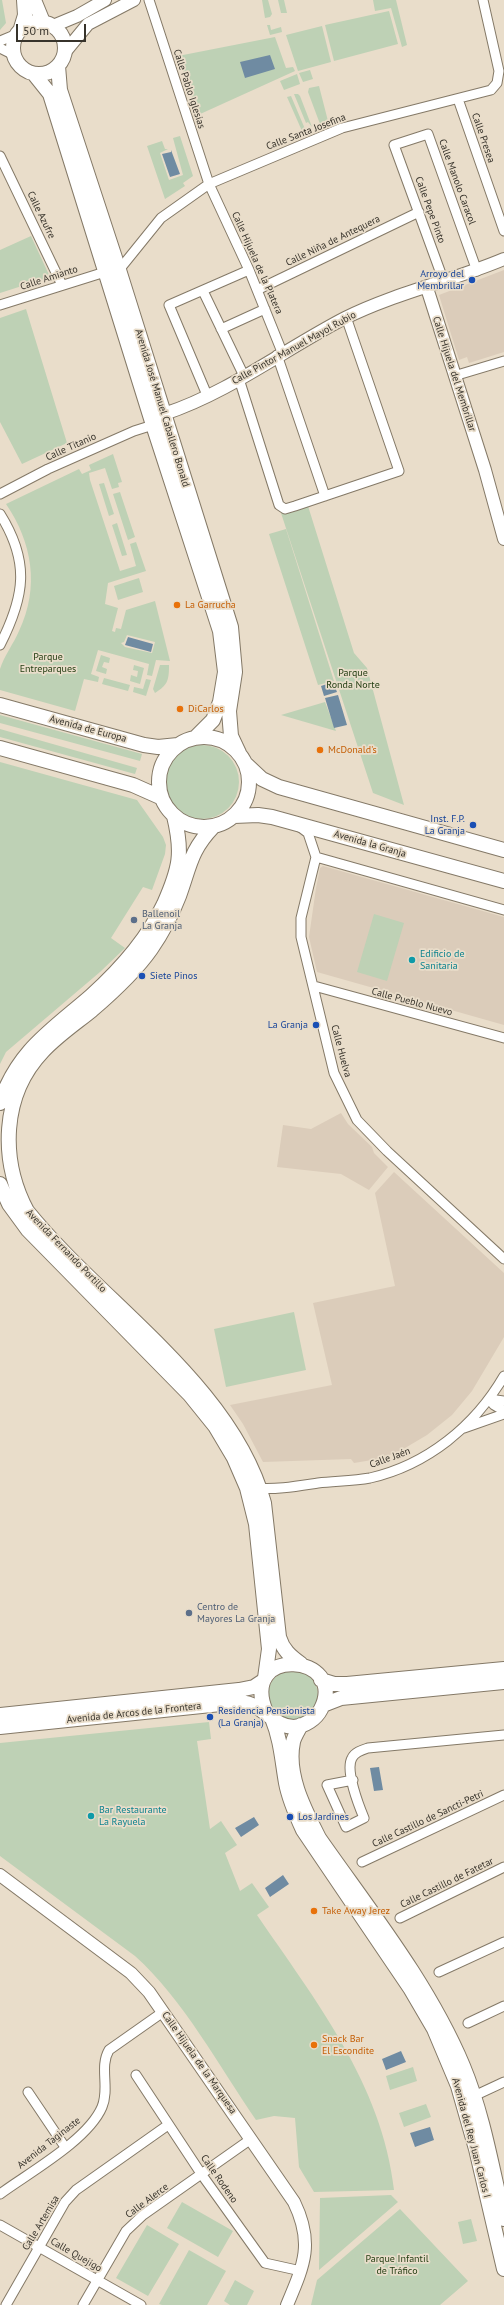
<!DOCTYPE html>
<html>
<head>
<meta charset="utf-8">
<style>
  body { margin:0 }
  #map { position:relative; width:504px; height:2305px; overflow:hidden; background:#e9ddca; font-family:"PT Sans",sans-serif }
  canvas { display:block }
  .scale { position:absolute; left:16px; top:24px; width:70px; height:18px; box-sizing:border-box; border:2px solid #37332b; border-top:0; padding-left:5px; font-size:12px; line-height:14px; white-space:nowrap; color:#37332b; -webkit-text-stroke:3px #e9ddca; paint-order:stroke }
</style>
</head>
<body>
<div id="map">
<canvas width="504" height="2305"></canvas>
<div class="scale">50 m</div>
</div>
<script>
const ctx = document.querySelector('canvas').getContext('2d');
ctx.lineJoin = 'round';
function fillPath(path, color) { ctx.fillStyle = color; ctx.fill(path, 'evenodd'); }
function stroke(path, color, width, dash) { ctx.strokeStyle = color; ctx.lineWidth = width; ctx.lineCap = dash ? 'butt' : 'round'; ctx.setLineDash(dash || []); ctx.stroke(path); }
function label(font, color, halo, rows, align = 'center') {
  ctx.font = font + ' "PT Sans",sans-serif'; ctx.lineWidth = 3.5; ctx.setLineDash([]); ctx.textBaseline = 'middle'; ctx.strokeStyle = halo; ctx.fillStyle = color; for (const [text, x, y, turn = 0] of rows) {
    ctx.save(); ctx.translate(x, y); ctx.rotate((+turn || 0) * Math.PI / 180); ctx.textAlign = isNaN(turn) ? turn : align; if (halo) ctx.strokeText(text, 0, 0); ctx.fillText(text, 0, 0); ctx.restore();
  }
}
fillPath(new Path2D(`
  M504,270v82l-35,11 -2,-6 -8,3 -20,-65z
  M323,866l181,51v108l-187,-53 -8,-35 7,-49 4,-20z
  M341,1113l7,11 24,23 2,6 14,14 -19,23 -28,-16 -64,-7 6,-42 28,4z
  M394,1172l110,101v64l-32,54 -20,24 -25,20 -27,16 -22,8 -24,4 -3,-4 -88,3 -20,-38 -13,-19 102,-20 -19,-82 82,-17 -20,-93z`), '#dbccba');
fillPath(new Path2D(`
  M0,0h2l4,23 -6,7z
  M262,0h6l4,14 -2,3 -5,1z
  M278,0h6l3,13h-6z
  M373,0h23l11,45 -5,2 -11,-39 -16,3z
  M389,11l9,33 -64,17 -9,-36z
  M267,25h3l1,5 10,-3 1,5 -12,3z
  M322,26l9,36 -33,9 -12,-36z
  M275,37l11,31 7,-1 2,4 -97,44 -20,-59z
  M310,70l3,9 -10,3 -4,-9z
  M297,74l3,10 -16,6 -4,-9z
  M319,86l9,35 -8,3 -12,-32 1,-4z
  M294,94h4l2,2 12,31 -4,-5 -2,1z
  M291,96l14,33 -3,2 -15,-34z
  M180,136l13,40 -10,7 2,3 -20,13 -18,-53 15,-5 3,8h3l-8,4 9,27 14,-5 -10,-37z
  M31,236l19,41 -50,16v-43z
  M26,309l41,134 -45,21 -22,-42v-104z
  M113,454l9,28 -4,1 1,4 -7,2 -7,-21 -16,5 1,7 30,91 16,-5 -6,-22 6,-2 10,29 -38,12 -3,21 13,4 -6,23 3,1 1,-4 5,1 5,-19 29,-9 15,60 -14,-1 -4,16 -5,-1 2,-11 -51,-14 -7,24 8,3 -1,5 -14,-3 -9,32 -75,-21c0,-6 0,-15 0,-21 4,-13 14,-26 19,-38 21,-44 13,-89 -13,-127l73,-35 3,5 9,-4 -2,-5zM127,635l28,7 -3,11 -27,-6 -4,-4 3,-1z
  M104,483l10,31 -5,2 -10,-32z
  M120,492l15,45 -7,3 -15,-46z
  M308,506l46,147 13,15 37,137 -31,-12 -92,-280z
  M117,523l10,32 -5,1 -10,-31z
  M286,529l48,152 -16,4 -49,-151z
  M139,578l4,14 -25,8 -4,-14z
  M101,655l9,3 -1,5 -5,-1 -2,5 5,2 -1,5 -10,-3z
  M134,665l10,3 -4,16 -10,-3 1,-6 6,2 1,-6 -5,-1z
  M160,665h9c0,15 -1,20 -14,28l-2,-4z
  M104,678l26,7 -2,6 -26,-7z
  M146,679l5,1 -5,16 -13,-4 1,-5 9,2z
  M325,702l11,29 -55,-16z
  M0,715l142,39 -2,7 -140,-38z
  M0,729l137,39 -2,6 -135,-37z
  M165 782a37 37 0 1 1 74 0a37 37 0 1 1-74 0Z
  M0,762l137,38 26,37 3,8 -1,9 -13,36 -9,-3 -32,51 14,10 -25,24 -94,80 -6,12z
  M374,914l30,9 -17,58 -30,-9z
  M294,1312l12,58 -80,17 -12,-58z
  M268 1695a25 25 0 1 1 50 0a25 25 0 1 1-50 0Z
  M209,1722l2,17 -14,2 13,88 11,-8 16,24 -12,8 15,38 12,-8 17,24 -12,8c58,85 125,169 137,275l-80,2 -15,-25 -4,-49 -21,-2 -18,4c-37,-54 -73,-121 -121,-164l-135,-100v-113z
  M413,2067l4,14 -27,9 -4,-14z
  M426,2104l5,13 -27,10 -5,-14z
  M391,2195l7,7 -79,68 1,-72z
  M182,2202l51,29 -15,26 -51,-29z
  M400,2209l68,72 -28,24h-129l6,-25z
  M471,2219l6,22 -14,3 -5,-22z
  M147,2225l32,19 -31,52 -32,-18z
  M189,2250l37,21 -19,34h-45l-3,-1z
  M235,2280l19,11 -7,14h-17l-6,-4z`), '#bed1b5');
fillPath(new Path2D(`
  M270,55l5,14 -30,9 -5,-16z
  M171,150l9,24 -10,3 -8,-23 9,-2z
  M128,637l25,7 -2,8 -26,-7z
  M333,682l4,10 -13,4 -3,-10z
  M338,695l9,30 -13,3 -9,-30z
  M379,1767l4,23 -9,1 -4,-23z
  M254,1817l5,8 -18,12 -6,-9z
  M283,1875l6,9 -19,13 -5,-9z
  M401,2051l5,11 -20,8 -4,-11z
  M430,2127l4,13 -19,7 -5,-14z`), '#6f8ba2');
const street = new Path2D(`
  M149,0l60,184 40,86 33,82
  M0,41l17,-7
  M0,48l14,7
  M458,99l46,132
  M0,156l62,129
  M119,270l42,-52 48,-34 133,-56 149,-38 6,-7 2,-12 -16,-71
  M444,282l-50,-137 34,-11 49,137
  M257,290l162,-78
  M203,291l41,85
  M0,305l105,-33
  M221,329l44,-20
  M277,355l48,141
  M454,376l50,-15
  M239,379l40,126 6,4 10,-3 104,-35 -53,-154
  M207,395l-38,-90 80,-35
  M0,494l48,-25 86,-38 19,-6
  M0,514c30,48 25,82 0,131
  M300,827l8,6 8,24 -15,61v19l33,136 23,47 30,31 117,108
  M316,857l188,53
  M314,986l190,52
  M489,1399l5,6 10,6
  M489,1399l15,2
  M464,1428l40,-14
  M255,1488c21,2 43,-2 63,-5 17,-2 35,-2 52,-5 57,-13 105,-52 134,-102
  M353,1780l-26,5 19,42 18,-9c-5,-12 -19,-48 -12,-60 3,-6 10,-8 16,-10l136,-13
  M362,1862l142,-67
  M400,1918l104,-51
  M439,1972l65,-30
  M468,2023l36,-17
  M136,2075l66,100 63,88 36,8
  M28,2092l37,55
  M474,2096l30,-14
  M0,2194c30,-22 88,-54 102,-87 8,-19 -3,-40 7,-57l54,-38
  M0,2225l141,80
  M6,2305l59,-103 11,-12 92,-65
  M83,2305l43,-74 17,-16 108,-76`);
const secondary = new Path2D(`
  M53,26l24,-10 28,-16
  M65,52l23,-28 46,-24
  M427,288l58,182 19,69
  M164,414c64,-21 121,-65 181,-96 50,-25 107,-37 159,-59
  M0,1875l131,98 18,19 145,210c20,41 10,63 -7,103`);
const primary = new Path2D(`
  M34,0l9,22
  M13 48a26 26 0 1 1 52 0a26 26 0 1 1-52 0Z
  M21,28l4,-13 -1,-15
  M58,66l2,24 59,180 112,357 4,45 -6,39 2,25 8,17
  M34,74l16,20 103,331 67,206 5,41 -5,30 -7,18 -17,17
  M0,705l144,40 14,2 20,-2
  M159 782a45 45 0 1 1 90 0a45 45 0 1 1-90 0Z
  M0,748l133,37 27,12
  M246,764l16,15 17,8 225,63
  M234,816l24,-1 14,2 232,64
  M213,827c-23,24 -23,39 -34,69 -7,18 -17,37 -28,53 -16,23 -38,43 -59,61 -16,13 -34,25 -49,41 -42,44 -43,109 -16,160 74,92 205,174 237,292l15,134c4,13 11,19 22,27
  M0,1103c18,-53 52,-73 91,-107 30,-27 56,-56 73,-92 16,-36 19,-51 10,-88
  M0,1184l9,20 19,26 162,165 25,31 19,32 13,30 9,36 13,125 -4,29
  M321,1680l13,4h13l157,-15
  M323,1705l18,-7 163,-16
  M0,1715l239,-25 15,-3 9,-6
  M272,1718c9,22 10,42 14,65 3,16 10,32 17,47l107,158 24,41 24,57 18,63 28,120
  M301,1725c-3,6 -7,12 -8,17 -7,33 12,68 26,96 51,73 109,145 144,228 20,48 29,102 41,153
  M0,1727l240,-25c25,2 32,25 54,25 11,-1 22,-8 27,-18 28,-55 -83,-65 -55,3`);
stroke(street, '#847967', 11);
stroke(secondary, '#847967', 14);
stroke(primary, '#847967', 16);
stroke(street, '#fff', 9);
stroke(secondary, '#fff', 12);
stroke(primary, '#fff', 14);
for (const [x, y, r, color] of [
  [472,280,4,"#1a4fb4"],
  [177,605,4,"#e8710a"],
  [180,709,4,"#e8710a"],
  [320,750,4,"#e8710a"],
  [473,825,4,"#1a4fb4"],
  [134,920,4,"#5c6f8a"],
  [412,960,4,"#0f9aa8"],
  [142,976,4,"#1a4fb4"],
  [316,1025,4,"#1a4fb4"],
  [189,1613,4,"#5c6f8a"],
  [210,1717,4,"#1a4fb4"],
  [91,1816,4,"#0f9aa8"],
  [290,1817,4,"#1a4fb4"],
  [314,1911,4,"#e8710a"],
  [314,2045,4,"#e8710a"]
]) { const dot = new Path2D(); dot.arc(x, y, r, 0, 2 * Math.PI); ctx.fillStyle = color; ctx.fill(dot); stroke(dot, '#e9ddca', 1.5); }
label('10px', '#37332b', '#e9ddca', [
  ["Calle Pablo Iglesias",189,89,72],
  ["Calle Santa Josefina",306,132,-21],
  ["Calle Presea",483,138,71],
  ["Calle Manolo Caracol",457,182,70],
  ["Calle Pepe Pinto",430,210,70],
  ["Calle Azufre",41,215,64],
  ["Calle Niña de Antequera",333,241,-26],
  ["Calle Hijuela de la Platera",257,263,66],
  ["Calle Amianto",49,278,-18],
  ["Calle Pintor Manuel Mayol Rubio",294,348,-29],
  ["Calle Hijuela del Membrillar",454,374,72],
  ["Avenida José Manuel Caballero Bonald",162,408,73],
  ["Calle Titanio",71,447,-24],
  ["Avenida de Europa",88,729,15],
  ["Avenida la Granja",370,844,16],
  ["Calle Pueblo Nuevo",412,1002,15],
  ["Calle Huelva",341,1051,75],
  ["Avenida Fernando Portillo",66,1251,46],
  ["Calle Jaén",390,1458,-20],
  ["Avenida de Arcos de la Frontera",134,1713,-6],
  ["Calle Castillo de Sancti-Petri",428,1819,-25],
  ["Calle Castillo de Fatetar",447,1883,-26],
  ["Calle Hijuela de la Marquesa",199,2063,55],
  ["Avenida del Rey Juan Carlos I",471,2138,75],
  ["Avenida Taginaste",49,2143,-38],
  ["Calle Rodeno",219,2179,55],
  ["Calle Alerce",147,2201,-37],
  ["Calle Artemisa",41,2223,-59],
  ["Calle Quejigo",76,2255,30]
]);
label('10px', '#164399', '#e9ddca', [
  ["Arroyo del",464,274],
  ["Membrillar",464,286],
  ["Inst. F.P.",465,819],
  ["La Granja",465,831],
  ["Siete Pinos",150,976,"left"],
  ["La Granja",308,1025],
  ["Residencia Pensionista",218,1711,"left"],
  ["(La Granja)",218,1723,"left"],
  ["Los Jardines",298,1817,"left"]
], 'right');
label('10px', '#c56008', '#e9ddca', [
  ["La Garrucha",185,605],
  ["DiCarlos",188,709],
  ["McDonald's",328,750],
  ["Take Away Jerez",322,1911],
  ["Snack Bar",322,2039],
  ["El Escondite",322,2051]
], 'left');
label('10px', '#1e3a0e', '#e9ddca', [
  ["Parque",48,657],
  ["Entreparques",48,669],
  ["Parque",353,673],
  ["Ronda Norte",353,685],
  ["Parque Infantil",397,2259],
  ["de Tráfico",397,2271]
]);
label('10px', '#4e5e75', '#e9ddca', [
  ["Ballenoil",142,914],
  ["La Granja",142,926],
  ["Centro de",197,1607],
  ["Mayores La Granja",197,1619]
], 'left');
label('10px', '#0d838f', '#e9ddca', [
  ["Edificio de",420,954],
  ["Sanitaria",420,966],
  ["Bar Restaurante",99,1810],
  ["La Rayuela",99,1822]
], 'left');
</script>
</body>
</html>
